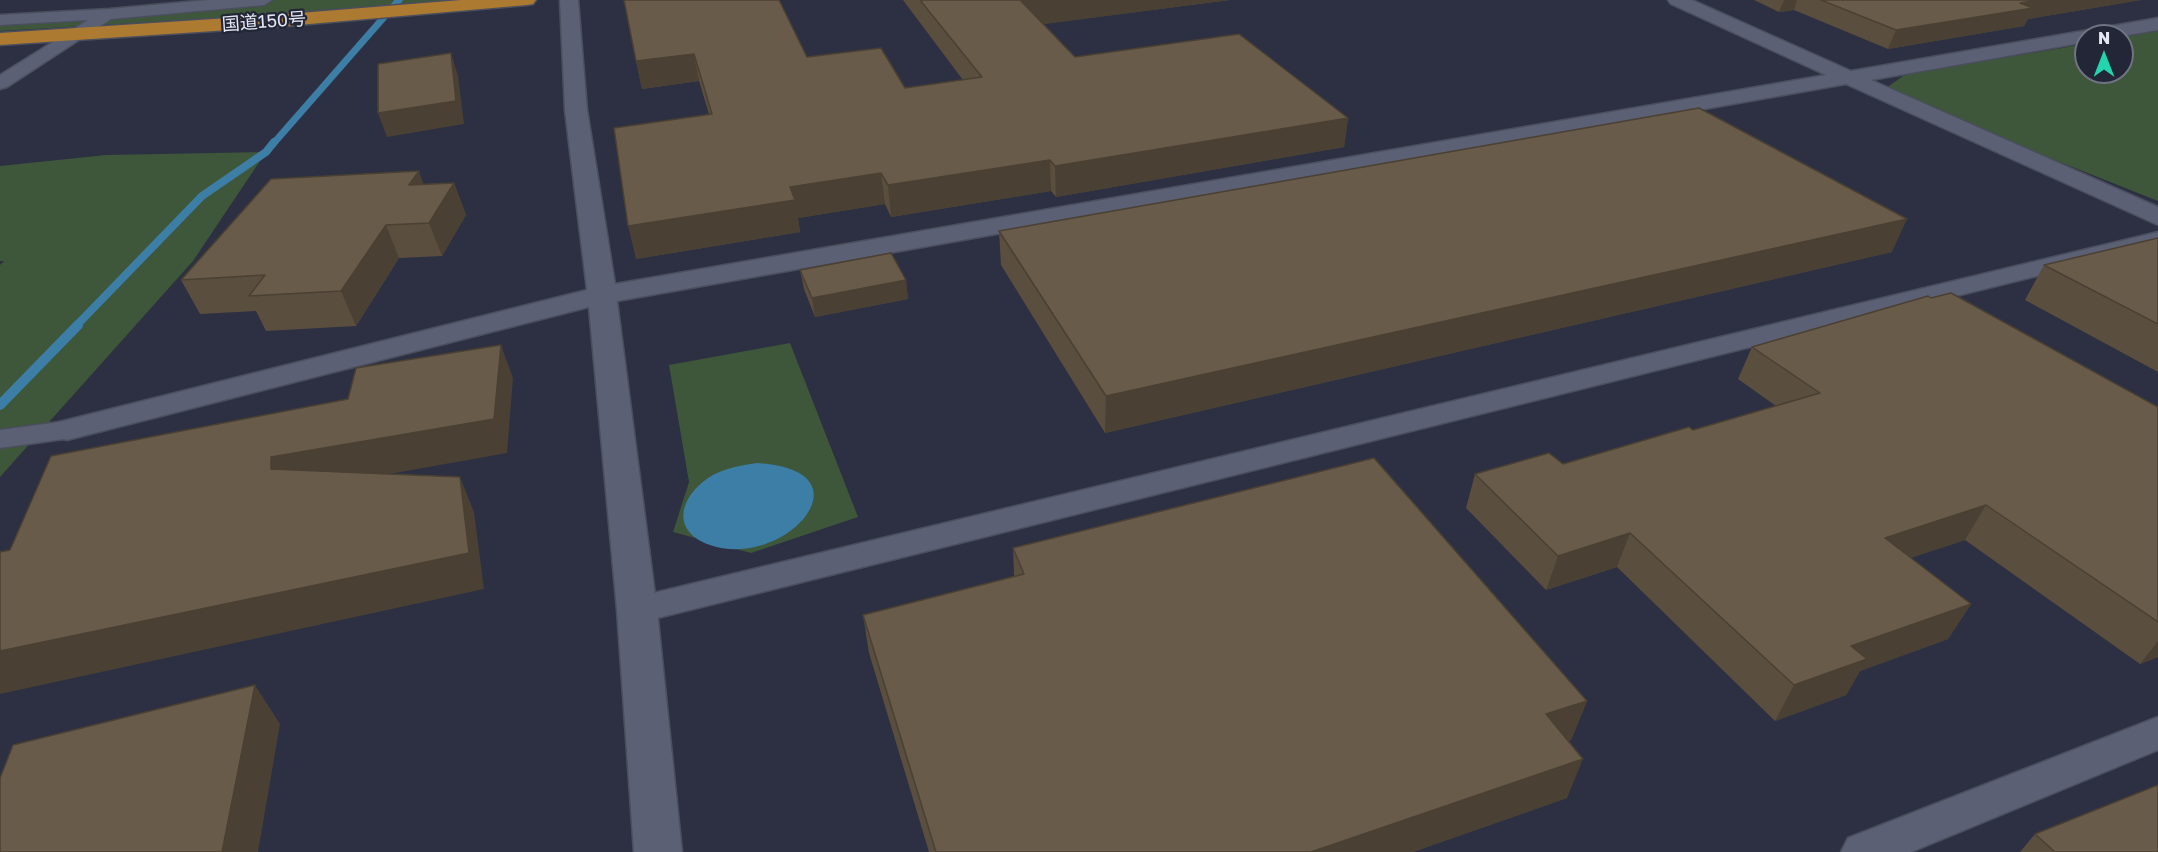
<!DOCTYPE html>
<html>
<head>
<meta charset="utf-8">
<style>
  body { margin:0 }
  #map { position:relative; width:2158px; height:852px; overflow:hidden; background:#2c3042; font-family:"Golos Text",sans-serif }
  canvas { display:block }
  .north { position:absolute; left:2074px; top:24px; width:60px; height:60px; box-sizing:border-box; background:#222637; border:2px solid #707382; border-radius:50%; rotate:0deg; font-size:16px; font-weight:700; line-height:24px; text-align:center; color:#e4e7f3 }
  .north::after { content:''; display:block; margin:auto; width:21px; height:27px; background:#22d5af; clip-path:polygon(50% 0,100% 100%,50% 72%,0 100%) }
</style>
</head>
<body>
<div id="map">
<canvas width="2158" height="852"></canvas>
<div class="north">N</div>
</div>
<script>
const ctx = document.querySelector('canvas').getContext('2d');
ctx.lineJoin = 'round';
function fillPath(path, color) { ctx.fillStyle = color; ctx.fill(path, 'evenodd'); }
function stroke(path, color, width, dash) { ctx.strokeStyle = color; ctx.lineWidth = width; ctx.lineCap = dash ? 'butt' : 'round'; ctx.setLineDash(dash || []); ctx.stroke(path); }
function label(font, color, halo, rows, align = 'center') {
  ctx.font = font + ' "Golos Text","Noto Sans JP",sans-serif'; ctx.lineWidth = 4.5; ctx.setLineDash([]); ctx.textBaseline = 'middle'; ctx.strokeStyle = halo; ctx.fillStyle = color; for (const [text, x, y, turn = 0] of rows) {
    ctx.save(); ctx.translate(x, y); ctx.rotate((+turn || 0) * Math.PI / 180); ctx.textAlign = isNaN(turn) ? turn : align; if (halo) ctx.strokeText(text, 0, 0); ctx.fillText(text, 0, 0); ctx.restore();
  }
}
fillPath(new Path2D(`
  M251,0h276l-527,31v-11z
  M2158,31v170l-156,-62 -116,-51 20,-14 180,-30v28h36v-35z
  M266,152l-73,109 -193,216v-212l4,-4h-4v-95l106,-11z
  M790,343l68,174 -107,36 -78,-21 16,-50 -20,-117z`), '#3e563a');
fillPath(new Path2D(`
  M757,463c118,7 27,108 -47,82 -45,-16 -26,-56 7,-72 13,-6 27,-8 40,-10z`), '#3c7ea5');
stroke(new Path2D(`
  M273,144l126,-144`), '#3c7ea5', 7);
stroke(new Path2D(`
  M76,326l126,-130 64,-44 8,-10`), '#3c7ea5', 8);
stroke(new Path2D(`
  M0,405l78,-80`), '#3c7ea5', 10);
const street = new Path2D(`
  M208,0h64l-8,5 -153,14 -104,68 -7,2v-14l88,-55 -88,5v-10l109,-6z
  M2158,232v14l-1521,377 -13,-4 -5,-9 5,-9 13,-4z
  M67,421l11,2 4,7 -4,7 -78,11v-18z
  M2158,717v33l-247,102h-70l7,-14z`);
const secondary = new Path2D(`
  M560,0h18l9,110 28,174 1211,-209 -155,-71 -3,-4h24l159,71 307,-53v12l-36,6h-36v6l-215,38 287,127v18l-312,-141 -1229,217 40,309 25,242h-48l-17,-242 -28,-303 -522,133 -12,-3 -5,-7 5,-7 532,-133 -22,-180z`);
const highway = new Path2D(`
  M461,0h75l-3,4 -6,1 -252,22 -275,18v-12l275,-18z`);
stroke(street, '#4a4e5d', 3);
stroke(secondary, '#4a4e5d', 3);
stroke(highway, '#4a4e5d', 3);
fillPath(street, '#5b6074');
fillPath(secondary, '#5b6074');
fillPath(highway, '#ad7a31');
fillPath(new Path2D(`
  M624,0l281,88 58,-8 -60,-80h327l-187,24 32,33 273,61 -4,29 -288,50 -5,-6 -160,26 -6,-13 -87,14 2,14 -164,27 73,-145 -10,-33 -57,8 -6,-28z
  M1754,0h387l-113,19 -4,7 -136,23 -94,-39 -15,2z
  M454,183l12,32 -24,41 -43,2 -43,68 -90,5 -10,-20 -56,3 -19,-34 243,-96z
  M999,231l893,21 -787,181 -104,-168z
  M2158,238v134l-133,-72 19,-35z
  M800,270l106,10 2,19 -93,18 -11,-28z
  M1752,347l406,60v250l-18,7 -175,-124 -55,18 61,46 -23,35 -88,32 -14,24 -71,26 -158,-154 -71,23 -80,-82 9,-34 88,-10 130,-34 83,-24 -38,-27z
  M1013,548l574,153 -16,39 -3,1 -1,57 -154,54h-484l-60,-199 -6,-38 151,-39z
  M2035,834l123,18h-138z`), '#5a4e3f');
fillPath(new Path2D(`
  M1031,0h199l-209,27v-26z
  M1784,0h13l-3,10 -15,2z
  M2039,0h102l-113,19 -4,7 -136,23 8,-19 124,-27z
  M451,53l7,23 6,48 -77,13 -9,-24z
  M694,54l5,27 -57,8 -6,-28z
  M1348,118l-4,29 -288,50 -1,-31z
  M1050,160l1,31 -160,26 -3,-32z
  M419,171l11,32 -21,-18z
  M881,173l4,31 -87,14 2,14 -164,27 -8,-33 162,-39z
  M454,183l12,32 -24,41 -13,-33z
  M1907,219l-15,33 -787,181 1,-37z
  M386,225l13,33 -43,68 -15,-35z
  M906,280l2,19 -93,18 -3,-19z
  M501,345l12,33 -6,75 -218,39 -18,-23v-12z
  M460,477l14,35 10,77 -484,105v-43z
  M1986,505l-21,35 -100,33 20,-35z
  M1630,533l-13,34 -71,23 12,-34z
  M1971,604l-23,35 -88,32 -14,24 -71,26 19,-36 57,-39z
  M2158,641v16l-18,7z
  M255,685l25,39 -22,128h-36z
  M1587,701l-16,39 -40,13 15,-39z
  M1583,759l-16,39 -154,54h-102z`), '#4a4033');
const building = new Path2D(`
  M624,0h155l28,57 74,-9 24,40 77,-11 -62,-77h111l-10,1 54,56 164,-23 109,84 -293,48 -5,-6 -162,25 -7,-12 -91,14 5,13 -167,26 -14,-98 98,-14 -18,-60 -58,7z
  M1821,0h218l-19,3 13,5 -137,22z
  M451,53l5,48 -78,12v-49z
  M1699,108l208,111 -801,177 -107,-165z
  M419,171l-10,14 45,-2 -25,40 -43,2 -45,66 -92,5 16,-21 -84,5 90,-101z
  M2158,238v86l-114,-59z
  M891,253l15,27 -94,18 -12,-28z
  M1951,293l207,114v215l-172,-117 -101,33 86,66 -120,42 16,13 -73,26 -164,-152 -72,23 -83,-82 74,-21 14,11 126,-37 4,3 127,-37 -68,-46 176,-51 3,2z
  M501,345l-7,74 -223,38v12l189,8 9,76 -469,98v-99l10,-2 41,-94 297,-57 8,-31z
  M1374,458l213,243 -41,13 37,45 -272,93h-375l-73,-237 161,-41 -11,-26z
  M255,685l-33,167h-222v-74l13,-33z
  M2158,785v67h-103l-20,-18z`);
fillPath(building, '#695b49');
stroke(building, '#4a4033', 1.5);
label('18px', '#e4e7f3', '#222637', [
  ["国道150号",264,22,-4]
]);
</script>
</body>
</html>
